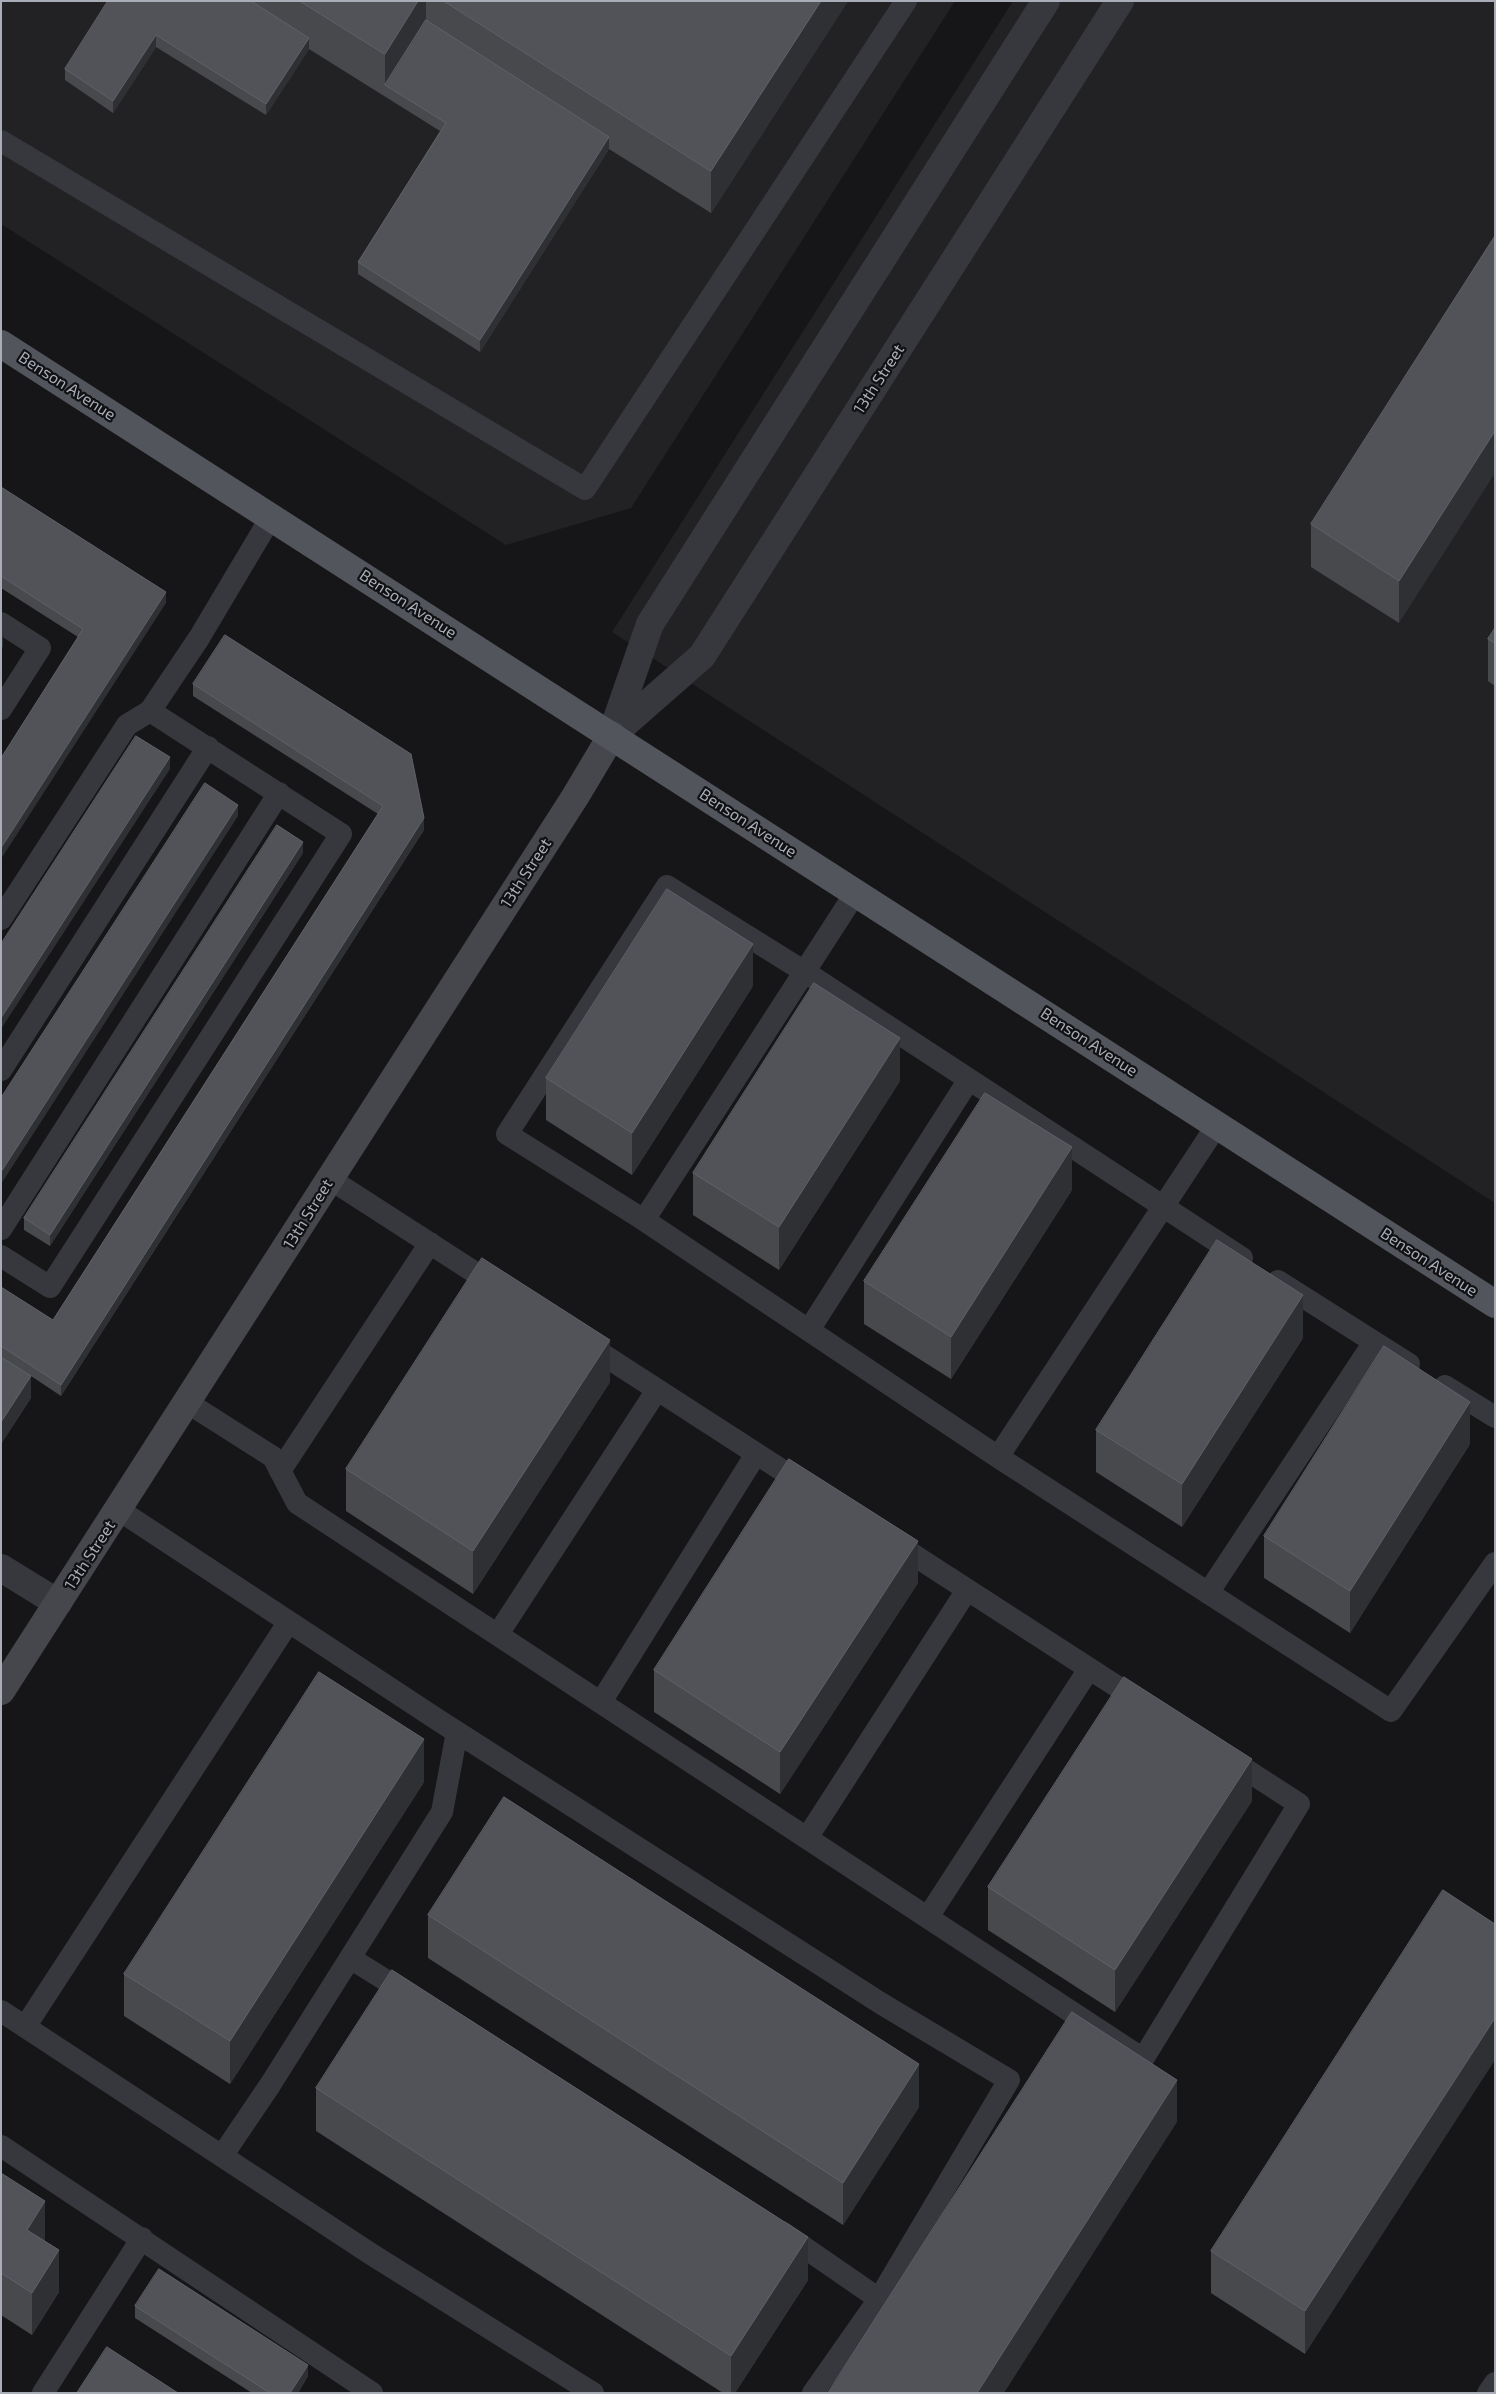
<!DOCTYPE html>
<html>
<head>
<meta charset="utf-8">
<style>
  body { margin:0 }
  #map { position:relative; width:1496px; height:2394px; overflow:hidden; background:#161618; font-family:"Exo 2",sans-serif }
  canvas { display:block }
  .frame { position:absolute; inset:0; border:2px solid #a8adb8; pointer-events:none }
</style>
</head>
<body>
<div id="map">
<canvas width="1496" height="2394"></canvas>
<div class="frame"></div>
</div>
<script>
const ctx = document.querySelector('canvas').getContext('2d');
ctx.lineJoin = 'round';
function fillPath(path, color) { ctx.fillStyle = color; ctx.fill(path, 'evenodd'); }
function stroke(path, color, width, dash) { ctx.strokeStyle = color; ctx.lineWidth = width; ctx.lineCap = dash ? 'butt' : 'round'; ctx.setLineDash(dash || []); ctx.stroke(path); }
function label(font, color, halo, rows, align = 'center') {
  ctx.font = font + ' "Exo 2",sans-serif'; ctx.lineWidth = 4.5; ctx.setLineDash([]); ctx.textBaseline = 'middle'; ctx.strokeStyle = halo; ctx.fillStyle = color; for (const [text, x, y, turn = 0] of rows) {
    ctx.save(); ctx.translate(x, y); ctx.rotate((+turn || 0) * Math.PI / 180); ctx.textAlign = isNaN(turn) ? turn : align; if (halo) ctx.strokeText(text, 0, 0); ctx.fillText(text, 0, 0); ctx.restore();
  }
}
fillPath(new Path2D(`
  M1,1h954l-324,507 -125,37 -505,-321z
  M1013,1h482v1202l-883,-571z`), '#222225');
stroke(new Path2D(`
  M1,141l584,348 321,-488
  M1,623l39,25 -39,61
  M150,711l49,-73 72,-121
  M856,892l-212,328 354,237 393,254 104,-148
  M1,919l126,-194 23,-14 191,123 -291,453 -49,-31
  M1,1070l207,-323
  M330,1179l169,109
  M644,1220l-137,-86 160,-248 138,86 437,286
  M1,1229l278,-436
  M1278,1281l131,83
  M809,1330l159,-249
  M585,1343l223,144
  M1445,1386l50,31
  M188,1403l85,54 24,46 846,556 156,-255 -71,-46
  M998,1457l219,-332
  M280,1471l150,-228
  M119,1510l319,210 444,284 127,76 -130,219 -66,94
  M892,1541l252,163
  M1208,1593l166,-251
  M498,1634l159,-244
  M601,1702l155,-248
  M807,1838l160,-248
  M928,1917l161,-248
  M350,1958l61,38
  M1,2011l370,243 222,139
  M25,2027l263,-404
  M1,2146l371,247
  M222,2156l48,-71 172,-273 15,-80
  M782,2232l97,67
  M43,2393l99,-155
  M1488,2393l7,-10`), '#37383d', 22);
stroke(new Path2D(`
  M612,733l38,-109 396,-623
  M612,735l90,-79 418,-655
  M1,1568l57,35`), '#37383d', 28);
stroke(new Path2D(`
  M1,1691l574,-894 37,-62`), '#45474d', 28);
stroke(new Path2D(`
  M1,344l1494,960`), '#53555c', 28);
fillPath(new Path2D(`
  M108,1h740l-137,212 -102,-64 -129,203 -122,-78v-12l82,-131 -131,-82 -43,66 -110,-68 -43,66 -48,-33v-11z
  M1495,236l-96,387 -88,-56v-43z
  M1,487l165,116 -88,34 -77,-49z
  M1495,628v58l-7,-5v-42z
  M193,684l231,146 -363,566 -30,-20v22l-30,46v-157l52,33 325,-506 -185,-118z
  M303,853l-253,393 -26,-16v-12z
  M753,986l-121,189 -86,-55v-42z
  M900,1081l-121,189 -86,-55v-42z
  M1072,1190l-121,189 -87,-55v-43z
  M1303,1338l-121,189 -86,-55v-42z
  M610,1382l-137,212 -127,-83v-42z
  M1470,1444l-120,189 -86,-55v-42z
  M918,1583l-138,211 -126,-82v-42z
  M424,1782l-194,302 -106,-68v-42z
  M1252,1801l-137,211 -127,-82v-43z
  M428,1915l491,192 -76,118 -415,-267z
  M1495,1924l-190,430 -94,-61v-42z
  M316,2088l492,192 -73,113h-12l-407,-262z
  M1,2173l44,68 14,51 -27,43 -31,-20z
  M135,2306l173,70 -10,17h-46l-117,-75z`), '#47494d');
fillPath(new Path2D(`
  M418,1h8v31l-41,53v-31z
  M821,1h27l-137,212v-42z
  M156,35v12l-43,66v-12z
  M309,38v11l-43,66v-11z
  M609,137v12l-129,203v-12z
  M1495,431v42l-96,150v-42z
  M166,592v11l-165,256v-11z
  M3,635v12l-2,2v-11z
  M170,757v12l-169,260v-11z
  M238,805v11l-237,368v-12z
  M424,818v12l-363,566v-11z
  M303,842v11l-253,393v-11z
  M753,944v42l-121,189v-42z
  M900,1038v43l-121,189v-43z
  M1072,1147v43l-121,189v-42z
  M1303,1295v43l-121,189v-43z
  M610,1340v42l-137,212v-43z
  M31,1376v22l-30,46v-22z
  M1470,1402v42l-120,189v-42z
  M918,1541v42l-138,211v-42z
  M424,1739v43l-194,302v-43z
  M1252,1759v42l-137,211v-42z
  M1495,2018v42l-190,294v-43z
  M919,2064v43l-76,118v-42z
  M1177,2080v42l-173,271h-27z
  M45,2201v42l-18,-13z
  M808,2237v43l-73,113h-4v-37z
  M59,2250v42l-27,43v-42z
  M308,2365v11l-10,17h-8z`), '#2f3033');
const building = new Path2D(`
  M108,1h143l58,37 -43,66 -110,-69 -43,66 -48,-32z
  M300,1h118l-33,53z
  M444,1h377l-110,170z
  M426,20l183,117 -129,203 -122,-78 88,-139 -61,-38z
  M1495,236v195l-96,150 -88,-57z
  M1,487l165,105 -165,256v-90l82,-129 -82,-53z
  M1495,628v15l-7,-4z
  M225,635l186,119 13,64 -363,567 -60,-39v-59l52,33 330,-514 -190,-122z
  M136,736l34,21 -169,261v-74z
  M205,783l33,22 -237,367v-74z
  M277,825l26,17 -253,393 -26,-17z
  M667,889l86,55 -121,189 -86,-55z
  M814,983l86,55 -121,189 -86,-54z
  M985,1093l87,54 -121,190 -87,-56z
  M1217,1240l86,55 -121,189 -86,-54z
  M482,1258l128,82 -137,211 -127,-82z
  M1384,1346l86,56 -120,189 -86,-55z
  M1,1357l30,19 -30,46z
  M789,1459l129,82 -138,211 -126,-82z
  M319,1672l105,67 -194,302 -106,-67z
  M1124,1677l128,82 -137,211 -127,-83z
  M504,1797l415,267 -76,119 -415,-268z
  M1443,1890l52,34v94l-190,293 -94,-60z
  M392,1970l416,267 -77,119 -415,-268z
  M1072,2012l105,68 -200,313h-149z
  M1,2173l44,28 -18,29 32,20 -27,43 -31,-20z
  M159,2269l149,96 -18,28h-20l-135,-87z
  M107,2347l71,46h-101z`);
fillPath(building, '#525359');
stroke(building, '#5f6168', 1);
label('16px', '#a8adb8', '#111113', [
  ["13th Street",879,379,-57],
  ["Benson Avenue",67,386,33],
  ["Benson Avenue",408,604,33],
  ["Benson Avenue",748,823,33],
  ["13th Street",526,873,-57],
  ["Benson Avenue",1089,1042,33],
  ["13th Street",308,1214,-58],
  ["Benson Avenue",1429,1262,33],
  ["13th Street",90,1555,-57]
]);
</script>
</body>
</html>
